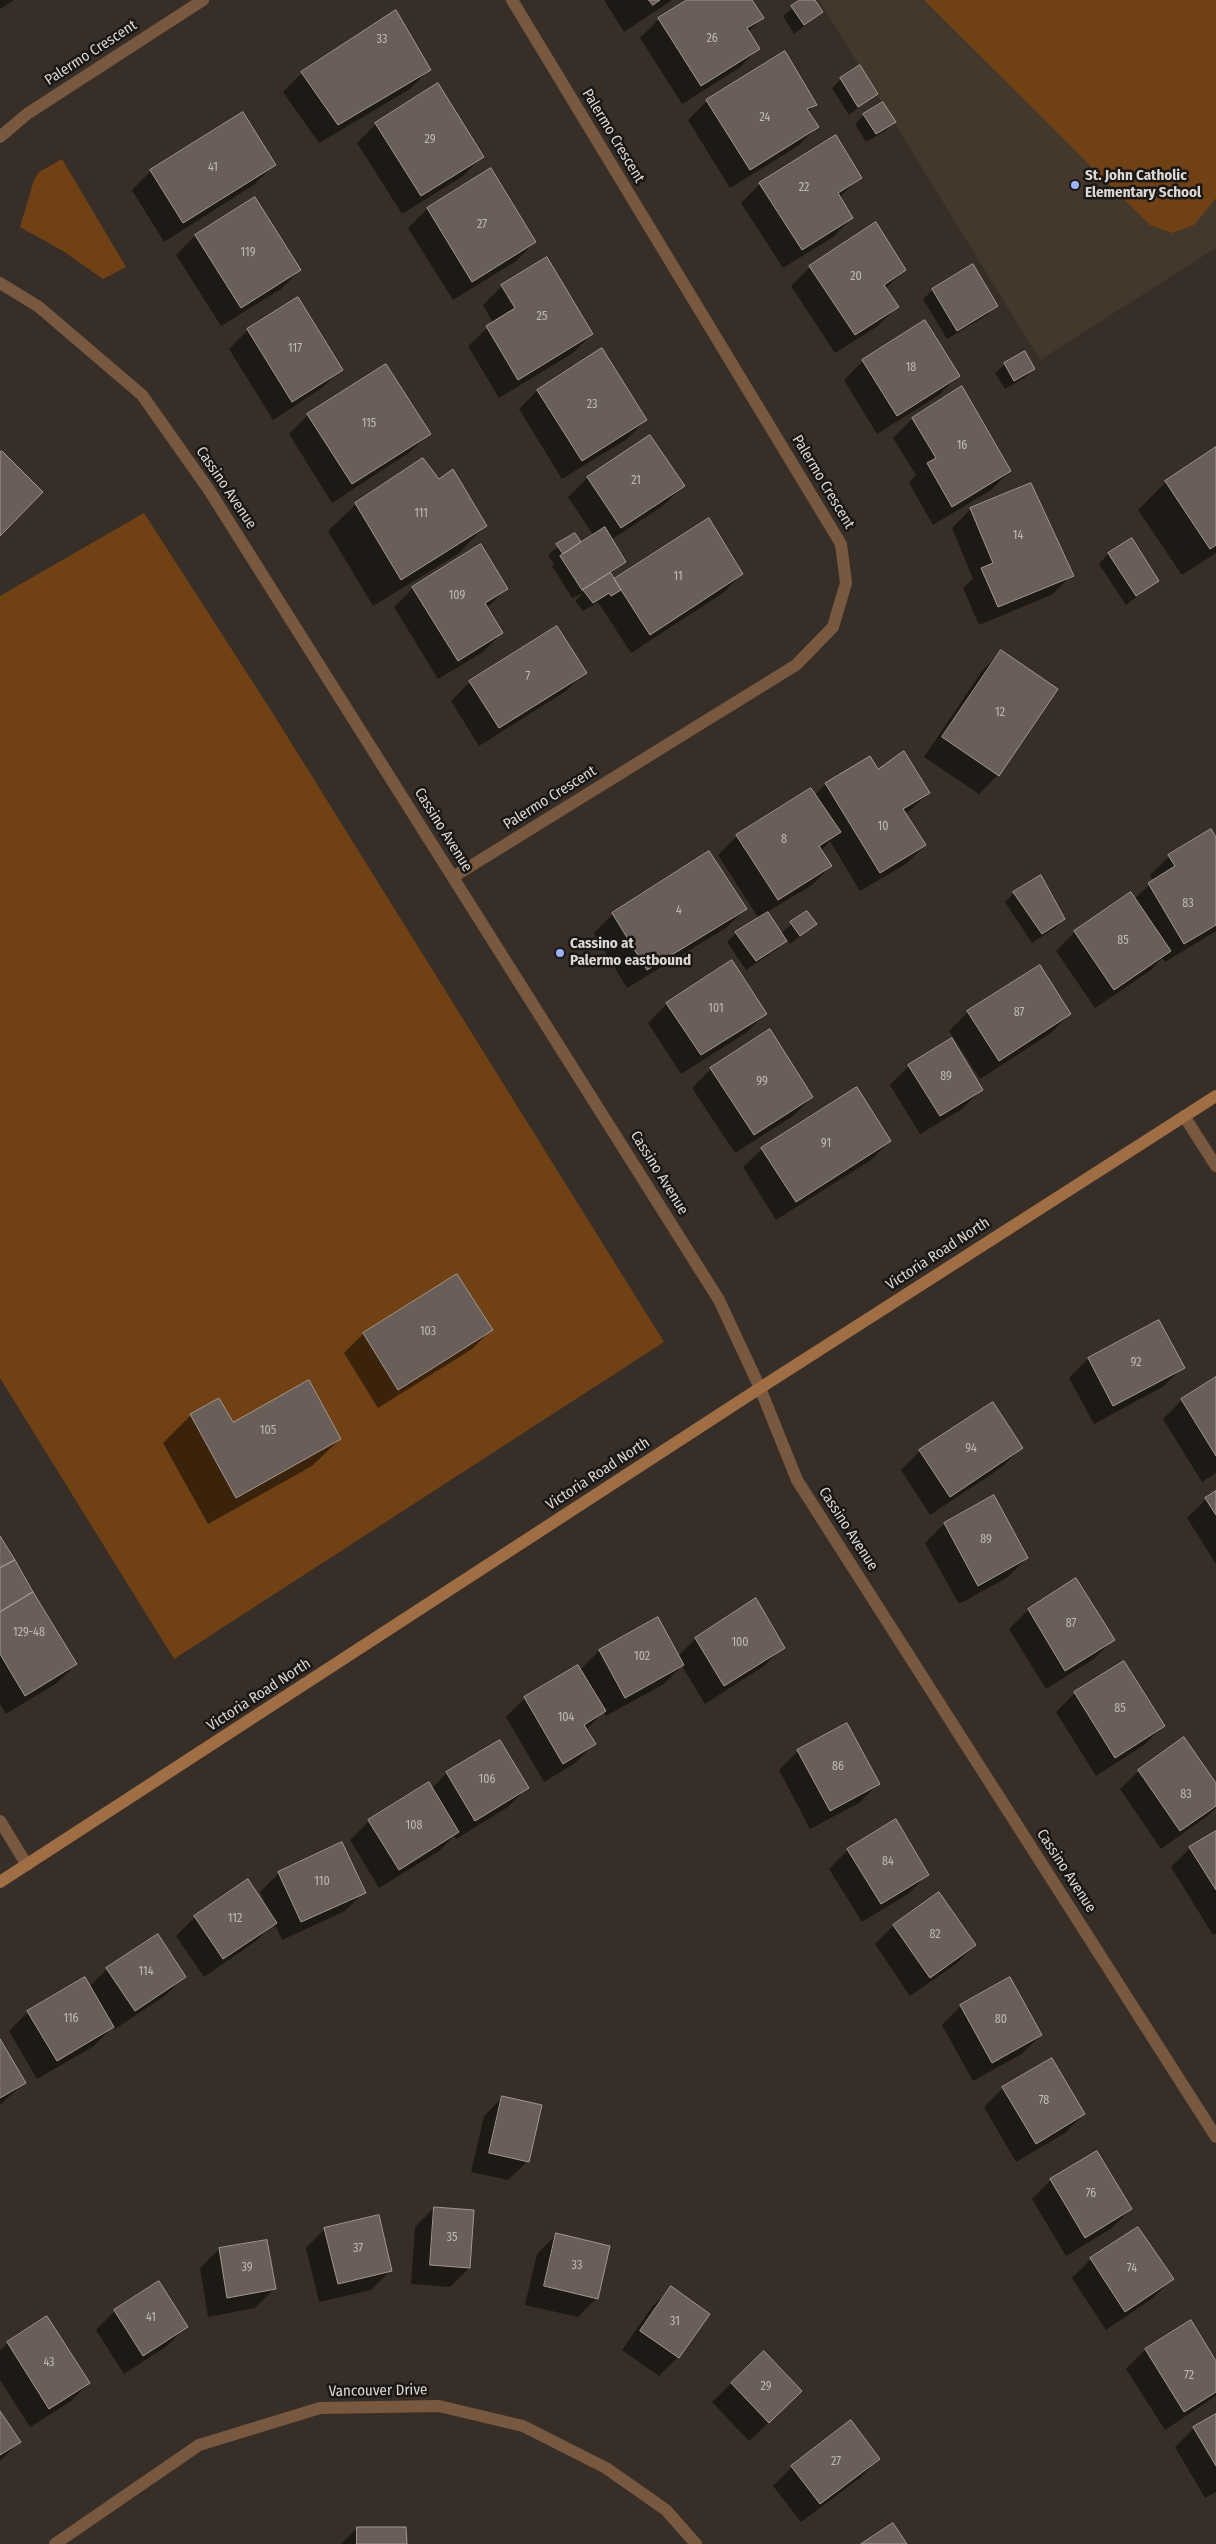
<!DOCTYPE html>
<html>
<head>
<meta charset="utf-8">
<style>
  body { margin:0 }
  canvas { display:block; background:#372e28 }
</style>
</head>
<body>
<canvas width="1216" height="2544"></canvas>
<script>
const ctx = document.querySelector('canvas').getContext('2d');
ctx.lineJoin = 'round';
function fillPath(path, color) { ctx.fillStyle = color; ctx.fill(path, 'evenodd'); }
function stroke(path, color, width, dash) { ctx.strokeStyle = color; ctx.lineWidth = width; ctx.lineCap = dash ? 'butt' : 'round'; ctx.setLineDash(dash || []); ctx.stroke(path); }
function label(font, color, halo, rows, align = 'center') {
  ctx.font = font + ' "Fira Sans Condensed",sans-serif'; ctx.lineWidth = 5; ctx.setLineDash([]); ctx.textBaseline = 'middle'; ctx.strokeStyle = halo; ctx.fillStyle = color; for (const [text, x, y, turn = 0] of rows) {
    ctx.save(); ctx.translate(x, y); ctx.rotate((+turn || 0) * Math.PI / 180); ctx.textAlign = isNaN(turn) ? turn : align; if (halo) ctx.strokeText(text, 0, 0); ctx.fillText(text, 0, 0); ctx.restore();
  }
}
fillPath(new Path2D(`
  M819,0h397v248l-176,112z`), '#44372c');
fillPath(new Path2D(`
  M924,0h292v198l-22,27 -22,8 -22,-8z
  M62,159l64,108 -23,12 -40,-28 -43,-24 14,-47 5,-8z
  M144,513l128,199 392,630 -490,317 -174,-281v-782z`), '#6f4115');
fillPath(new Path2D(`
  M0,0h14l-14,9z
  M604,0h68l-48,32z
  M689,0h62l11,18 -14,14 10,17 -19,19 -57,36 -42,-66 19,-19z
  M802,0h11l9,12 -28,22 -11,-18z
  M785,52l31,52 -8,8 9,15 -19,19 -68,42 -42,-68 19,-19z
  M429,70l-19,19 -91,54 -36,-51 19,-19z
  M841,79l35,14 -27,22 -17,-27z
  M864,115l30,7 -9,9 -19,11 -11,-18z
  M376,124l106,33 -19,19 -61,38 -45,-71z
  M274,165l-19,19 -91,58 -32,-52 19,-19z
  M490,170l45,72 -19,19 -63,39 -45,-72 19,-19z
  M860,177l-21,21 13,20 -19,19 -50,31 -42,-65 19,-19z
  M255,199l45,71 -19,19 -60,37 -45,-71 19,-19z
  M810,267l95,3 -20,19 12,18 -19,19 -43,27 -44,-67z
  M502,286l90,48 -19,19 -74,45 -31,-52 25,-23 -10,-18z
  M933,290l63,16 -9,9 -40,24 -24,-40z
  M248,330l93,39 -19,19 -49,32 -44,-71z
  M863,361l95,15 -19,19 -62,39 -33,-54z
  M1005,364l29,5 -10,9 -19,11 -10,-16z
  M385,365l44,68 -19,19 -78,51 -43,-69 19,-19z
  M962,388l48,83 -19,19 -58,35 -24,-42 7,-8 -23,-37 19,-19z
  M538,390l108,30 -19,19 -65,40 -43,-70z
  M650,437l33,49 -19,19 -53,35 14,21 -15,13 4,6 128,-6 -19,19 -92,60 -33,-51 -15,9 -8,-10 8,-8 -11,5 -20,-32 2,-2 -6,-9 26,-21 7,10 13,-8 -26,-39 19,-19z
  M1216,449v104l-34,22 -44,-65 28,-28z
  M438,481l47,45 -27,28 -85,52 -45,-75 28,-27z
  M971,509l101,66 -19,19 -74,31 -16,-37 10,-9 -21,-51z
  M1131,540l26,41 -31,24 -27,-41 9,-10z
  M413,588h94l-20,20 15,25 -19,19 -45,27 -44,-72z
  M1001,652l-3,123 -19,19 -55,-37 58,-86z
  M585,672l-19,19 -87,55 -28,-45 19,-19z
  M870,758l8,12 51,23 -24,22 20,30 -19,19 -46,27 -30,-50 -9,10 10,15 -19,19 -45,27 14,21 26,-21 8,12 -25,20 -3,-4 -11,10 -30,20 -19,-28 9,-9 23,-14 -41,-64 19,-19 78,-41 11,-11z
  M1216,839v92l-51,31 -3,-4 -11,12 -56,38 -39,-57 19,-19 59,-33 20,-18 -4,-6 19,-19z
  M1014,893l50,26 -9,9 -23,15 -27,-41z
  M745,909l-19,19 -99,60 -33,-55 19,-19z
  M667,1004l98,10 -19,19 -65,41 -33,-51z
  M968,1012l102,2 -19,19 -71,46 -31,-48z
  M909,1066l72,24 -19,19 -42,25 -30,-49z
  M711,1069l101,28 -19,19 -58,37 -43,-65z
  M890,1141l-19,19 -95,60 -33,-53 19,-18z
  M457,1276l34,54 -19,19 -94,59 -34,-55 19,-19z
  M1159,1321l24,46 -19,19 -70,38 -25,-46 19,-19z
  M1216,1378v95l-14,9 -39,-63 19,-19z
  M191,1415l41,9 108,15 -28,27 -104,58 -45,-81z
  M1021,1448l-19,19 -72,48 -29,-45 19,-19z
  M1216,1493v71l-29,-46 19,-19z
  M994,1496l33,62 -19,19 -49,27 -34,-61 19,-19z
  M0,1539l76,125 -19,19 -51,31 -6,-10z
  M1028,1610l85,30 -19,19 -48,30 -37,-60z
  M658,1618l20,38 18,-18 87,9 -19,19 -59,38 -23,-38 -18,18 -58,32 -3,-4 -17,18 8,14 -19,19 -31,19 -38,-65 19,-19 55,-28 19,-19z
  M1075,1693l88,33 -19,19 -48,31 -40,-64z
  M798,1751l80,33 -19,19 -49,26 -31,-59z
  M1139,1771l77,14v23l-10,9 -45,32 -41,-60z
  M447,1773l80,15 -19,19 -52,32 -2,-3 -15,15 -60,37 -29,-48 19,-19 59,-37 3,5z
  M1216,1833v100l-3,2 -42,-68 19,-19z
  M848,1850l79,25 -19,19 -46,28 -33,-53z
  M279,1873l85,19 -19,19 -63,29 -8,-17 -18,18 -52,36 -28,-41 19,-19 72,-10 -7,-15z
  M894,1925l81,20 -19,19 -46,32 -35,-52z
  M157,1935l28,41 -19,19 -51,34 -2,-3 -19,20 -57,33 -28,-48 19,-19 61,-25 18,-18z
  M961,2006l80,29 -19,19 -49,27 -31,-56z
  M0,2042l24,41 -24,22z
  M1051,2060l33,54 -19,19 -49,29 -32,-55 19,-19z
  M503,2097l25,64 -20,19 -37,-8 13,-56z
  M1051,2180l80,29 -19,19 -46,28 -34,-57z
  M434,2208l35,60 -19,19 -39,-3 4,-57z
  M325,2229l65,42 -19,19 -52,12 -13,-54z
  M556,2235l41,63 -19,19 -53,-12 12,-51z
  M219,2249l55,40 -19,19 -47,9 -8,-49z
  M1091,2259l81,20 -19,19 -47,32 -34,-52z
  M671,2288l7,69 -19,19 -37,-26 30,-43z
  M115,2311l71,16 -19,19 -43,28 -28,-44z
  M8,2343l81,40 -19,19 -40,25 -30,-47v-29z
  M1145,2350l71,13v33l-51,34 -39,-61z
  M764,2352l18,58 -33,31 -37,-39z
  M0,2413l19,29 -19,19z
  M1216,2415v77l-11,6 -30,-51 19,-19z
  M879,2459l-19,19 -59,44 -28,-36 19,-19z
  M357,2528l48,16h-64z`), '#0007');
const building = new Path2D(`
  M649,0h11l-7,5z
  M687,0h65l12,18 -17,10 13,21 -59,37 -43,-68z
  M800,0h15l8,12 -19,13 -13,-19z
  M396,10l35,60 -93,55 -37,-53z
  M785,51l32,54 -10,4 12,18 -69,43 -44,-70z
  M860,65l18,29 -20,13 -18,-29z
  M438,83l46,74 -63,39 -46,-73z
  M883,102l13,20 -20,12 -13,-20z
  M243,112l33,53 -93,58 -33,-53z
  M836,135l26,43 -24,15 15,25 -51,32 -43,-67z
  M491,168l45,74 -64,40 -45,-74z
  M255,197l46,73 -60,38 -46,-73z
  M876,222l30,48 -22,15 15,22 -44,28 -46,-69z
  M547,257l46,77 -75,46 -32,-54 29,-18 -14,-23z
  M973,264l25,42 -41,25 -25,-42z
  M298,297l45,73 -51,32 -45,-73z
  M925,320l35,56 -63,40 -35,-56z
  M602,348l45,72 -65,41 -45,-71z
  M1025,351l10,18 -21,12 -10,-18z
  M386,364l45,70 -79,50 -45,-70z
  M962,386l49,85 -59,36 -25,-44 9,-5 -24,-40z
  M650,435l35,51 -64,42 -34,-51z
  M1216,447v98l-6,4 -45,-68z
  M2,451l41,41 -43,44v-84z
  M423,458l16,21 14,-10 34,57 -86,54 -46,-77z
  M1031,483l43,93 -76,31 -17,-39 12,-5 -23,-55z
  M709,518l34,56 -93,61 -36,-56z
  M605,527l21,35 -44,28 -22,-34z
  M575,533l6,9 -18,12 -7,-10z
  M1132,538l27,43 -23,15 -28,-43z
  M481,544l27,45 -23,14 18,30 -45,28 -46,-74z
  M611,573l10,17 -10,6 -2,-3 -16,10 -10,-13z
  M557,626l30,47 -88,55 -30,-47z
  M1001,650l57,39 -59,87 -57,-39z
  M904,751l26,42 -27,16 23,36 -46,28 -55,-90 45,-27 8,13z
  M811,788l30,44 -22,14 13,20 -54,34 -42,-65z
  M1211,829l5,8v88l-32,19 -36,-61 27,-17 -7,-11z
  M709,851l38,58 -100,61 -35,-57z
  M1041,875l24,44 -23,15 -29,-42z
  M1131,892l40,59 -57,39 -40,-59z
  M807,911l10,13 -17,12 -10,-14z
  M768,912l19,29 -31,20 -21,-29z
  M732,960l35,54 -66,41 -35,-52z
  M1040,965l31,49 -72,47 -32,-50z
  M770,1029l43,68 -59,38 -44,-67z
  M952,1038l31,52 -43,26 -32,-51z
  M857,1087l34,54 -95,61 -35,-54z
  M457,1274l36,56 -95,60 -35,-57z
  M1159,1320l26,48 -72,38 -25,-48z
  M1216,1377v79l-35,-57z
  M309,1380l32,59 -105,59 -46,-84 29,-16 14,24z
  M993,1402l30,46 -73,49 -31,-47z
  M1216,1491v24l-11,-17z
  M994,1495l34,63 -50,28 -34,-63z
  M0,1536l15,24 -15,8z
  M15,1560l18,32 -33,20v-44z
  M1076,1578l39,62 -50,31 -37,-62z
  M33,1592l44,72 -52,32 -25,-42v-42z
  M756,1598l29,50 -61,38 -29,-48z
  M658,1617l26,48 -59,33 -26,-48z
  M1124,1661l41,65 -50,32 -41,-66z
  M578,1665l28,46 -22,14 12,19 -33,20 -39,-67z
  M847,1723l33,61 -50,27 -33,-61z
  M1184,1737l32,46v23l-36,25 -42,-61z
  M500,1740l29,48 -54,33 -29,-49z
  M429,1782l30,50 -60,38 -31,-50z
  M896,1819l33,56 -48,29 -34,-55z
  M1216,1831v59l-27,-43z
  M342,1842l24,51 -65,29 -23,-50z
  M248,1879l29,44 -54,36 -29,-43z
  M939,1892l37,53 -46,33 -37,-53z
  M158,1934l28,43 -51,34 -29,-43z
  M85,1977l29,50 -57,34 -30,-50z
  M1010,1977l32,58 -50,28 -32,-58z
  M0,2039l26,44 -26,15z
  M1052,2058l33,56 -49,30 -34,-57z
  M502,2096l40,9 -13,57 -40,-9z
  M1097,2151l35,58 -47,29 -35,-59z
  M434,2207l40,3 -4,58 -40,-3z
  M379,2215l13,56 -54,13 -14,-56z
  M1138,2227l36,52 -49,33 -35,-54z
  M556,2233l54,13 -12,53 -54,-13z
  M267,2240l9,49 -49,9 -8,-50z
  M159,2281l29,46 -45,29 -29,-46z
  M671,2286l39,28 -31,44 -39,-27z
  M47,2316l43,67 -41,26 -42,-67z
  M1191,2320l25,41v31l-32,20 -39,-63z
  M764,2351l38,40 -33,32 -38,-40z
  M0,2411l21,31 -21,13z
  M1216,2414v52l-23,-39z
  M851,2420l29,39 -60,45 -29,-38z
  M893,2523l14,21h-46z
  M357,2527h49l1,17h-50z`);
fillPath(building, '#695f58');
stroke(building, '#a29890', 1);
stroke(new Path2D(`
  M0,1821l27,44`), '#78593f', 12);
stroke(new Path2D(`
  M0,137l27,-23 176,-114
  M0,283l39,24 103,88 67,95 510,810 41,88 37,92 419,657
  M453,877l343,-212 37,-38 13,-44 -5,-39 -329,-544
  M1184,1116l32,50
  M55,2544l144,-99 121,-37 119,-2 84,20 83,42 60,42 30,34`), '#78593f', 12);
stroke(new Path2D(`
  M0,1882l760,-494 456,-292`), '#a06e44', 12);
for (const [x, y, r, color] of [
  [1075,185,5,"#9db4fd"],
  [560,953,5,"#9db4fd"]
]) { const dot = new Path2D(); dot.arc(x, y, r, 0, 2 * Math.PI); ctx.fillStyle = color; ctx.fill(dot); stroke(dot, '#1b1714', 2); }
label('12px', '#bfb9b4', null, [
  ["26",712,39],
  ["33",382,40],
  ["24",765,118],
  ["29",430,140],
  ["41",213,168],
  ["22",804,188],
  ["27",482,225],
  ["119",248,253],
  ["20",856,277],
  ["25",542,317],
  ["117",295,349],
  ["18",911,368],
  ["23",592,405],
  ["115",369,424],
  ["16",962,446],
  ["21",636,481],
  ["111",421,514],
  ["14",1018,536],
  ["11",678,577],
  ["109",457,596],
  ["7",528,677],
  ["12",1000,713],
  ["10",883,827],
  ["8",784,840],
  ["83",1188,904],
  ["4",679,911],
  ["85",1123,941],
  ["101",716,1009],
  ["87",1019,1013],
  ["89",946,1077],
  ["99",762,1082],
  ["91",826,1144],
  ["103",428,1332],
  ["92",1136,1363],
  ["105",268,1431],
  ["94",971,1449],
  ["89",986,1540],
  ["87",1071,1624],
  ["129-48",29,1633],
  ["100",740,1643],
  ["102",642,1657],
  ["85",1120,1709],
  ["104",566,1718],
  ["86",838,1767],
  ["106",487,1780],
  ["83",1186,1795],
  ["108",414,1826],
  ["84",888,1862],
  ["110",322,1882],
  ["112",235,1919],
  ["82",935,1935],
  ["114",146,1972],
  ["116",71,2019],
  ["80",1001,2020],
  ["78",1044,2101],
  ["76",1091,2194],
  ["35",452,2238],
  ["37",358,2249],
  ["33",577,2266],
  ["39",247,2268],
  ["74",1132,2269],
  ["41",151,2318],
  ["31",675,2322],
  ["43",49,2363],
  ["72",1189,2376],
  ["29",766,2387],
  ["27",836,2462]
]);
label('15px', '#dcd7d3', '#1b1714', [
  ["Palermo Crescent",91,53,-33],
  ["Palermo Crescent",613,136,59],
  ["Palermo Crescent",823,482,59],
  ["Cassino Avenue",226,488,56],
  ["Palermo Crescent",550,798,-32],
  ["Cassino Avenue",443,830,58],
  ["Cassino Avenue",659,1173,58],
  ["Victoria Road North",938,1254,-33],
  ["Victoria Road North",598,1474,-33],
  ["Cassino Avenue",848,1529,57],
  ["Victoria Road North",259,1695,-33],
  ["Cassino Avenue",1066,1871,57],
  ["Vancouver Drive",378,2391,-1]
]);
label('bold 15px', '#dcd7d3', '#1b1714', [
  ["St. John Catholic",1085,176],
  ["Elementary School",1085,193],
  ["Cassino at",570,944],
  ["Palermo eastbound",570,961]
], 'left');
</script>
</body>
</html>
